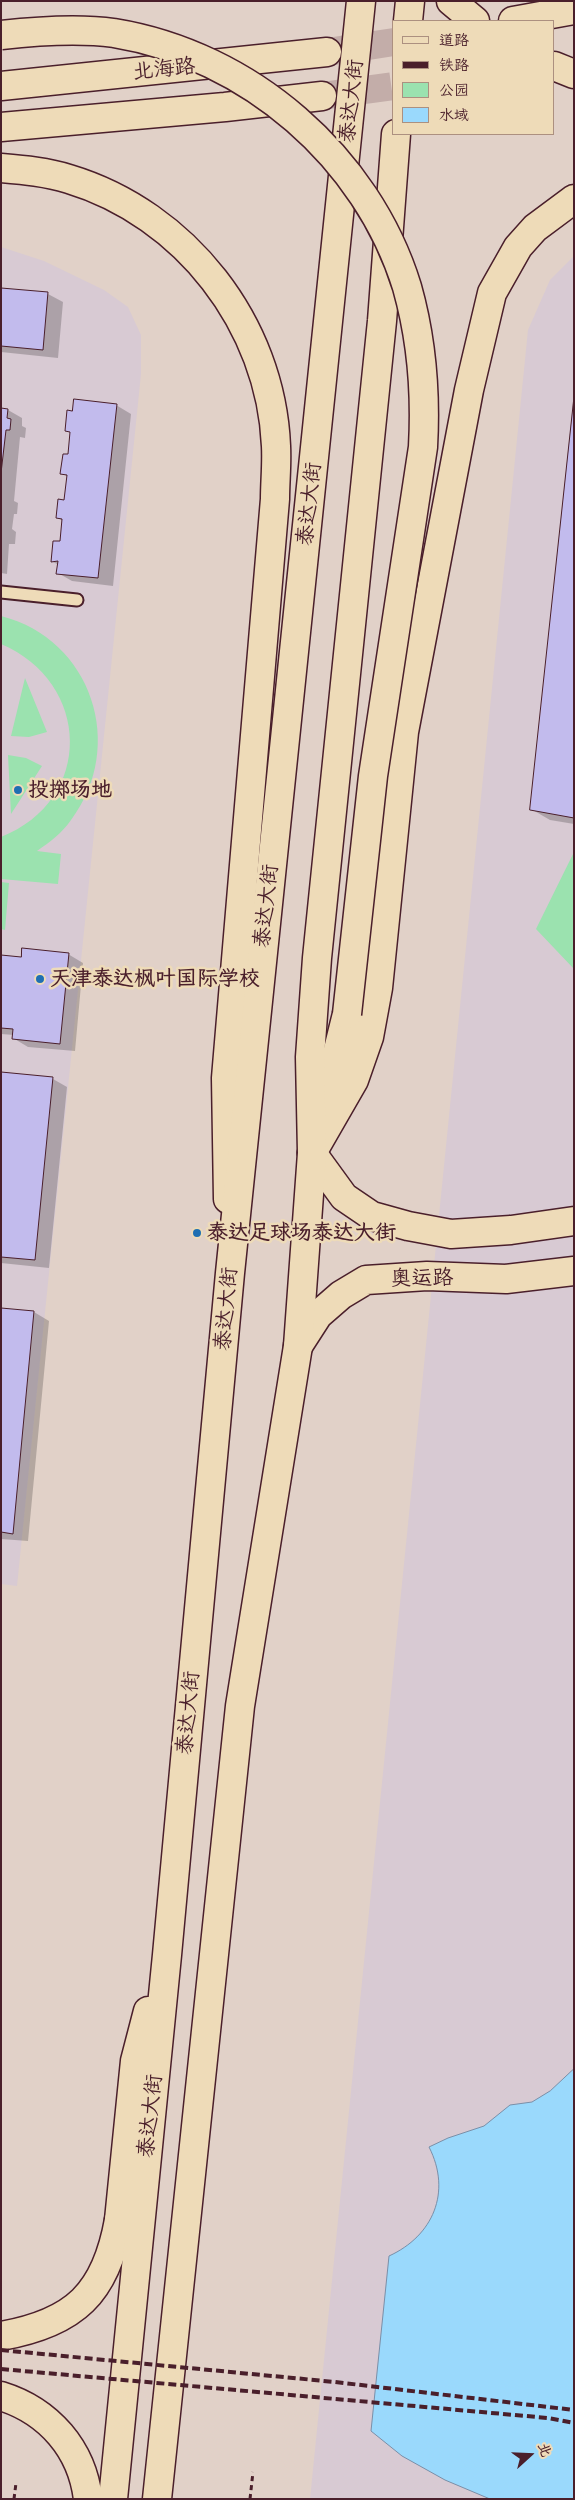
<!DOCTYPE html>
<html>
<head>
<meta charset="utf-8">
<style>
  body { margin:0 }
  #map { position:relative; width:575px; height:2500px; overflow:hidden; background:#e1d1c8; font-family:Caveat,"LXGW WenKai TC",sans-serif }
  canvas { display:block }
  .frame { position:absolute; inset:0; border:2px solid #4a1f2b; pointer-events:none }
  .legend { position:absolute; left:392px; top:20px; width:162px; height:115px; box-sizing:border-box; background:#eedbb8; border:1px solid #ac9080; margin:0; padding:6px 9px; list-style:none; font-size:15px; color:#4a1f2b }
  .legend li { display:flex; align-items:center; gap:10px; height:25px }
  .legend b { width:25px; border:1px solid #ac9080 }
  .north { position:absolute; left:505px; top:2430px; width:50px; height:50px; -webkit-text-stroke:4px #eedbb8; paint-order:stroke; rotate:70deg; font-size:14px; font-weight:700; line-height:20px; text-align:center; color:#4a1f2b }
  .north::after { content:''; display:block; margin:auto; width:18px; height:22px; background:#4a1f2b; clip-path:polygon(50% 0,100% 100%,50% 72%,0 100%) }
</style>
</head>
<body>
<div id="map">
<canvas width="575" height="2500"></canvas>
<div class="frame"></div>
<ul class="legend">
<li><b style="height:6px;background:#eedbb8"></b>道路</li>
<li><b style="height:6px;background:#4a1f2b"></b>铁路</li>
<li><b style="height:14px;background:#9be2af"></b>公园</li>
<li><b style="height:14px;background:#9ad9fc"></b>水域</li>
</ul>
<div class="north">北</div>
</div>
<script>
const ctx = document.querySelector('canvas').getContext('2d');
ctx.lineJoin = 'round';
function fillPath(path, color) { ctx.fillStyle = color; ctx.fill(path, 'evenodd'); }
function stroke(path, color, width, dash) { ctx.strokeStyle = color; ctx.lineWidth = width; ctx.lineCap = dash ? 'butt' : 'round'; ctx.setLineDash(dash || []); ctx.stroke(path); }
function label(font, color, halo, rows, align = 'center') {
  ctx.font = font + ' Caveat,"LXGW WenKai TC",sans-serif'; ctx.lineWidth = 5; ctx.setLineDash([]); ctx.textBaseline = 'middle'; ctx.strokeStyle = halo; ctx.fillStyle = color; for (const [text, x, y, turn = 0] of rows) {
    ctx.save(); ctx.translate(x, y); ctx.rotate((+turn || 0) * Math.PI / 180); ctx.textAlign = isNaN(turn) ? turn : align; if (halo) ctx.strokeText(text, 0, 0); ctx.fillText(text, 0, 0); ctx.restore();
  }
}
fillPath(new Path2D(`
  M1,247l43,14 60,29 24,17 13,28v39l-124,1212 -16,-2z
  M574,256v2243h-264l218,-2169 22,-50z`), '#d8cad3');
fillPath(new Path2D(`
  M1,616c91,23 126,130 70,204 -9,13 -21,22 -34,31l24,3 -3,30 -57,-5v-42c94,-37 90,-155 0,-193z
  M25,678l22,54 -18,5 -18,-1z
  M8,755l18,3 16,8 -31,48z
  M574,852v117l-38,-40z
  M1,882l8,1 -4,47 -4,-1z`), '#9be2af');
const water = new Path2D(`
  M574,2069v430h-84l-45,-19 -43,-24 -31,-25 18,-175c44,-20 63,-64 40,-109l19,-9 36,-12 26,-21 22,-3 18,-11z`);
fillPath(water, '#9ad9fc');
stroke(water, '#7a8fa8', 1);
fillPath(new Path2D(`
  M1,289l47,5 15,8 -5,56 -57,-6z
  M574,394v430l-24,-4 -19,-11z
  M116,405l15,9 -18,172 -41,-5 -14,-8 1,-8 -6,-3 8,-19 2,-22 -6,-4 9,-16 2,-24 -6,-4 7,-18 3,-22 -6,-3 8,-18z
  M1,409l7,1 14,8v8l4,2 -1,10 -5,-1 -6,64 4,2 -1,11h-3l-2,15 4,3 -1,12h-6l-2,30 -6,-1z
  M68,954l15,9 -8,88 -47,-4 -15,-9 1,-3 -13,-1v-77l21,1z
  M1,1073l52,6 14,8 -18,181 -48,-5z
  M1,1309l33,3 15,9 -21,220 -27,-2z`), '#0003');
const building = new Path2D(`
  M1,288l47,4 -5,58 -42,-4z
  M574,397v421l-44,-8z
  M74,399l43,5 -19,174 -42,-4 2,-13 -7,1 2,-21h7l2,-22 -6,-1 2,-19 6,1 3,-25 -7,-1 3,-20h5l2,-22 -5,-1 2,-21 5,1z
  M1,408l7,1 -1,9 4,1 -1,11h-4l-5,43z
  M22,948l47,5 -9,91 -48,-5 1,-10 -12,-1v-73l20,2z
  M1,1072l52,5 -18,183 -34,-3z
  M1,1308l33,3 -21,223 -12,-2z`);
fillPath(building, '#c2bbed');
stroke(building, '#4a1f2b', 1);
stroke(new Path2D(`
  M327,52l67,-10
  M322,96l72,-10`), '#c3ada9', 28, [28, 14]);
const lane = new Path2D(`
  M1,592l76,8`);
const secondary = new Path2D(`
  M312,1153l32,44 28,19 36,10 43,8 60,-4 63,-9
  M298,1346l20,-31 23,-20 25,-15 61,-4 79,3 68,-8
  M1,2336c74,-13 105,-43 118,-116
  M1,2396c48,15 81,53 87,103`);
const primary = new Path2D(`
  M451,1l24,20
  M513,21l61,-11
  M554,66l20,8
  M1,86l326,-34
  M1,127l224,-20 97,-11
  M1,168c23,2 46,4 68,11 116,35 202,145 207,267 1,18 -1,36 -1,53l-49,579 2,121
  M320,1122l27,-108
  M312,1153l42,-73 15,-43 9,-49 26,-256 65,-342 23,-97 26,-46 17,-19 39,-29`);
const highway = new Path2D(`
  M408,21l2,-20
  M119,2220l16,-159 13,-50
  M113,2499l54,-544 63,-682 131,-1272
  M157,2499l83,-793 58,-360 14,-193 -2,-96 7,-99 65,-637 14,-187`);
stroke(lane, '#4a1f2b', 15);
stroke(secondary, '#4a1f2b', 31);
stroke(primary, '#4a1f2b', 31);
stroke(highway, '#4a1f2b', 31);
stroke(new Path2D(`
  M14,2499l2,-16
  M250,2499l3,-27`), '#4a1f2b', 3, [5, 4]);
stroke(lane, '#eedbb8', 11);
stroke(secondary, '#eedbb8', 28);
stroke(primary, '#eedbb8', 28);
stroke(highway, '#eedbb8', 28);
stroke(new Path2D(`
  M1,2350l334,32 239,28
  M1,2369l547,49 26,5`), '#4a1f2b', 4, [8, 4]);
const primaryBridge = new Path2D(`
  M1,35c36,-4 77,-7 113,-2 135,22 253,124 293,254 15,53 19,106 16,160l-50,329 -26,238`);
stroke(primaryBridge, '#4a1f2b', 31, []);
stroke(primaryBridge, '#eedbb8', 28);
for (const [x, y, r, color] of [
  [18,790,5,"#1f6fb2"],
  [40,979,5,"#1f6fb2"],
  [197,1233,5,"#1f6fb2"]
]) { const dot = new Path2D(); dot.arc(x, y, r, 0, 2 * Math.PI); ctx.fillStyle = color; ctx.fill(dot); stroke(dot, '#eedbb8', 2); }
label('21px', '#4a1f2b', '#eedbb8', [
  ["北海路",164,70,-6],
  ["泰达大街",352,101,-84],
  ["泰达大街",310,504,-84],
  ["泰达大街",267,906,-84],
  ["奥运路",422,1279,-1],
  ["泰达大街",227,1309,-85],
  ["泰达大街",189,1713,-85],
  ["泰达大街",151,2116,-84]
]);
label('bold 21px', '#4a1f2b', '#eedbb8', [
  ["投掷场地",28,790],
  ["天津泰达枫叶国际学校",50,979],
  ["泰达足球场泰达大街",207,1233]
], 'left');
</script>
</body>
</html>
